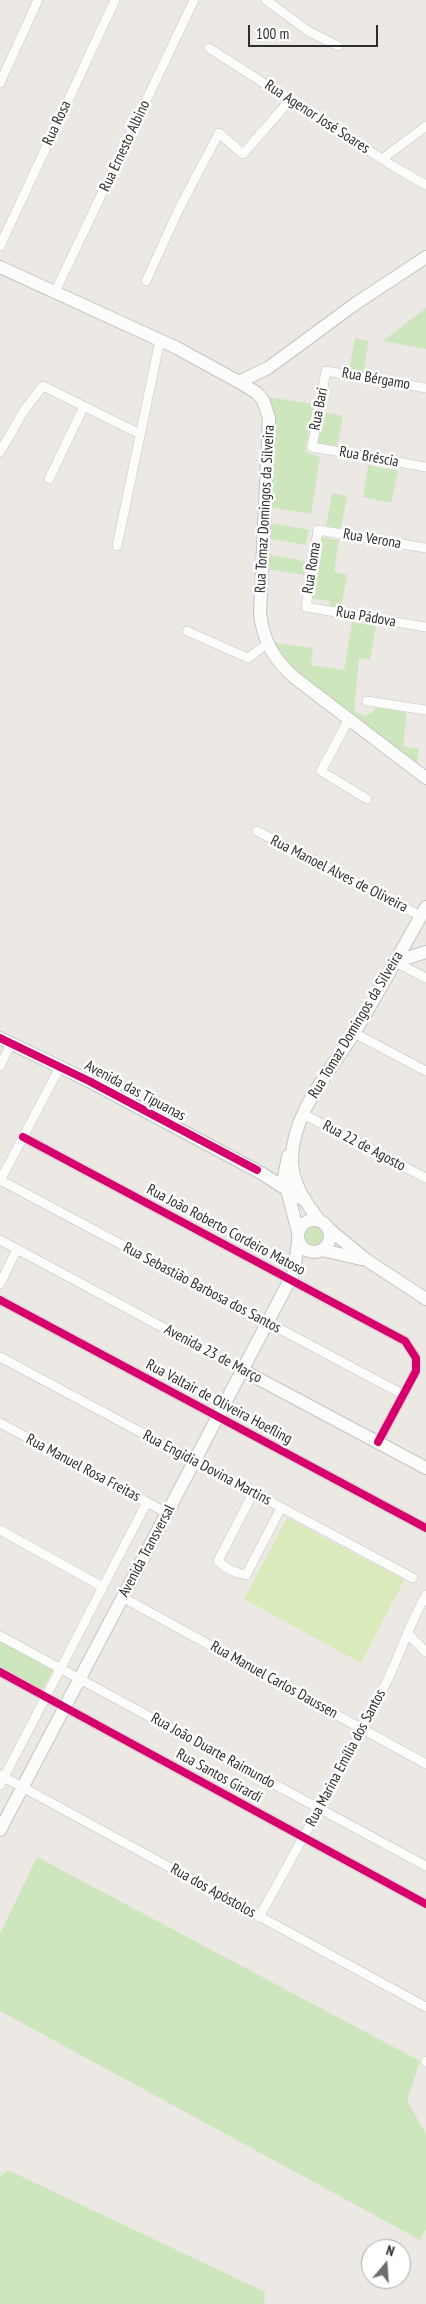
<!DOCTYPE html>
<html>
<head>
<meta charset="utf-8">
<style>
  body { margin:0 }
  #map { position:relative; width:426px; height:2304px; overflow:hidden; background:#ece8e4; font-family:"PT Sans Narrow",sans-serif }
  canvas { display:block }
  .north { position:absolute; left:361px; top:2239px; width:50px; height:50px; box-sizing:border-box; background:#fff; border:1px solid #ababab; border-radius:50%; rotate:18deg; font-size:14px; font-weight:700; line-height:20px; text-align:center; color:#2e2e2e }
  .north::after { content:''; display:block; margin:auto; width:18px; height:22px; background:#706f6e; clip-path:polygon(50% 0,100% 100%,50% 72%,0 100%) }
  .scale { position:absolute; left:248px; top:25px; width:130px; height:22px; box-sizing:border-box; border:2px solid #2e2e2e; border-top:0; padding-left:6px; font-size:15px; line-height:18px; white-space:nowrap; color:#2e2e2e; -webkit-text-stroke:4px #fff; paint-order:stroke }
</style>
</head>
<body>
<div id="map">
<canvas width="426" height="2304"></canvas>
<div class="north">N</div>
<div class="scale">100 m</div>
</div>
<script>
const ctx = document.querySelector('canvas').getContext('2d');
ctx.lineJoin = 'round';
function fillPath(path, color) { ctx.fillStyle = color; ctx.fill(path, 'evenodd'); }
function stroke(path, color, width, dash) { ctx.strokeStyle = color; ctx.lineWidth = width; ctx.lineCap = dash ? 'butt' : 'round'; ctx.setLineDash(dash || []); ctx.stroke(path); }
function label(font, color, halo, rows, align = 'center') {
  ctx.font = font + ' "PT Sans Narrow",sans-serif'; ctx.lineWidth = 5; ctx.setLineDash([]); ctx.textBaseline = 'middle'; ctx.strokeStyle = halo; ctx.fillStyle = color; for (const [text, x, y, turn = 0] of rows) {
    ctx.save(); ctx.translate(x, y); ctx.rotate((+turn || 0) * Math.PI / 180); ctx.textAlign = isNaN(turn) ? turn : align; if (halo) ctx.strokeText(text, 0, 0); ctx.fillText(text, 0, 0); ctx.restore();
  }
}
fillPath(new Path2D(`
  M426,308v41l-43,-8z
  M355,338l14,3 -6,32 -14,-3z
  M267,397l47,7 -9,48 15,5 -9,57 -42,-7z
  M324,412l19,4 -6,31 -20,-4z
  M368,465l30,6 -7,32 -28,-6z
  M332,493l15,3 -6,32 -15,-2z
  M267,522l42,8 -3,15 -40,-7z
  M319,537l20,3 -5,32 13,3 -6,34 -12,-2 1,-6 -21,-3z
  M266,554l39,7 -1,14 -38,-6z
  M352,622l24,4 -6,34 -11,-2 -5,52 10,6 6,-2 7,-7 30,6 -4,33 16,3 -2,14 -12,-2 -109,-83 -27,-36 44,6 -2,17 33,5z
  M302 1236a12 12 0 1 1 24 0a12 12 0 1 1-24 0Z
  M0,1641l53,30 -11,19 -42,-23z
  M37,1857l383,204 -13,40 19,33v95l-6,11 -420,-229v-77z
  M8,2170l257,122 -1,12h-264v-127z`), '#cee6be');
fillPath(new Path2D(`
  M287,1518l117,62 -43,83 -117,-64z`), '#d9eabb');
const street = new Path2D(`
  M266,0l42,31 30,15
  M209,48l184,118 33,19
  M0,83l38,-83
  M382,159l44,-33
  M0,246l115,-246
  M146,281l33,-72 40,-76 24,21 47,-54
  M55,292l139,-292
  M426,388l-100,-17 -14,76 114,20
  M0,452l25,-43 18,-23 97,48
  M49,479l35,-73
  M117,546l43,-206
  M426,548l-108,-18 -12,77 120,20
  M187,631l61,27 19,-14
  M367,701l59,9
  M349,719l-28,52 46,28
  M257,831l164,85
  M395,962l31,16
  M354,1033l72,38
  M0,1066l11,-22
  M303,1114l123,64
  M23,1137l382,204 11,17v13l-38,71
  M0,1180l404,215
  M0,1181l60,-114
  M0,1240l242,130
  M0,1284l17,-35
  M0,1300l426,228
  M0,1357l413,221
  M0,1423l167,90
  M253,1493l-35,68c8,8 17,12 28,14l35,-67
  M0,1530l103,57
  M122,1597l304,167
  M407,1633l19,19
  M0,1636l426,230
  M0,1672l426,232
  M0,1775l426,232
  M0,1785l147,-283
  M259,1917c43,-77 86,-154 126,-232 15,-29 24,-61 41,-90
  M426,2062v-1`);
const secondary = new Path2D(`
  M0,267l177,81 62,34 18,11 6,7 6,18 -9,195c3,28 14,47 35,65l131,100
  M239,382l29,-14 87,-64 71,-47
  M395,962l31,-10
  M0,1038l89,43 172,92 41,26
  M288,1156l-4,22 14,54
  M298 1236a16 16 0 1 1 32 0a16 16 0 1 1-32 0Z
  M319,1220c-14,-18 -28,-38 -27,-62 1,-47 38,-86 62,-125 25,-41 48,-84 72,-126
  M329,1229l36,30 61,40
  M322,1250l39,9
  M242,1370l184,98
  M0,1830l294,-558 4,-30`);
stroke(street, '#c5c4c5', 10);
stroke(secondary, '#c5c4c5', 14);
stroke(street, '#fcfcfb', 9);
stroke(secondary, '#fcfcfb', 12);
stroke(new Path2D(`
  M0,1038l89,43 168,89
  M23,1137l382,204 11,17v13l-38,71
  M0,1300l426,228
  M0,1672l426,232`), '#d6006c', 8);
label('15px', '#2e2e2e', '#fff', [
  ["Rua Agenor José Soares",317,117,33],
  ["Rua Rosa",57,123,-65],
  ["Rua Ernesto Albino",125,146,-65],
  ["Rua Bérgamo",376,379,10],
  ["Rua Bari",319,409,-79],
  ["Rua Bréscia",369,457,10],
  ["Rua Tomaz Domingos da Silveira",265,509,-87],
  ["Rua Verona",372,539,10],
  ["Rua Roma",312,568,-81],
  ["Rua Pádova",366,617,10],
  ["Rua Manoel Alves de Oliveira",339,874,27],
  ["Rua Tomaz Domingos da Silveira",356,1025,-59],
  ["Avenida das Tipuanas",135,1091,28],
  ["Rua 22 de Agosto",364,1146,28],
  ["Rua João Roberto Cordeiro Matoso",226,1230,28],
  ["Rua Sebastião Barbosa dos Santos",202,1288,28],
  ["Avenida 23 de Março",213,1354,28],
  ["Rua Valtair de Oliveira Hoefling",219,1402,28],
  ["Rua Manuel Rosa Freitas",83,1468,28],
  ["Rua Engídia Dovina Martins",207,1468,28],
  ["Avenida Transversal",147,1551,-62],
  ["Rua Manuel Carlos Daussen",274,1680,29],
  ["Rua João Duarte Raimundo",213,1751,29],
  ["Rua Marina Emília dos Santos",346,1758,-62],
  ["Rua Santos Girardi",219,1776,29],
  ["Rua dos Apóstolos",213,1891,29]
]);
</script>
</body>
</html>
